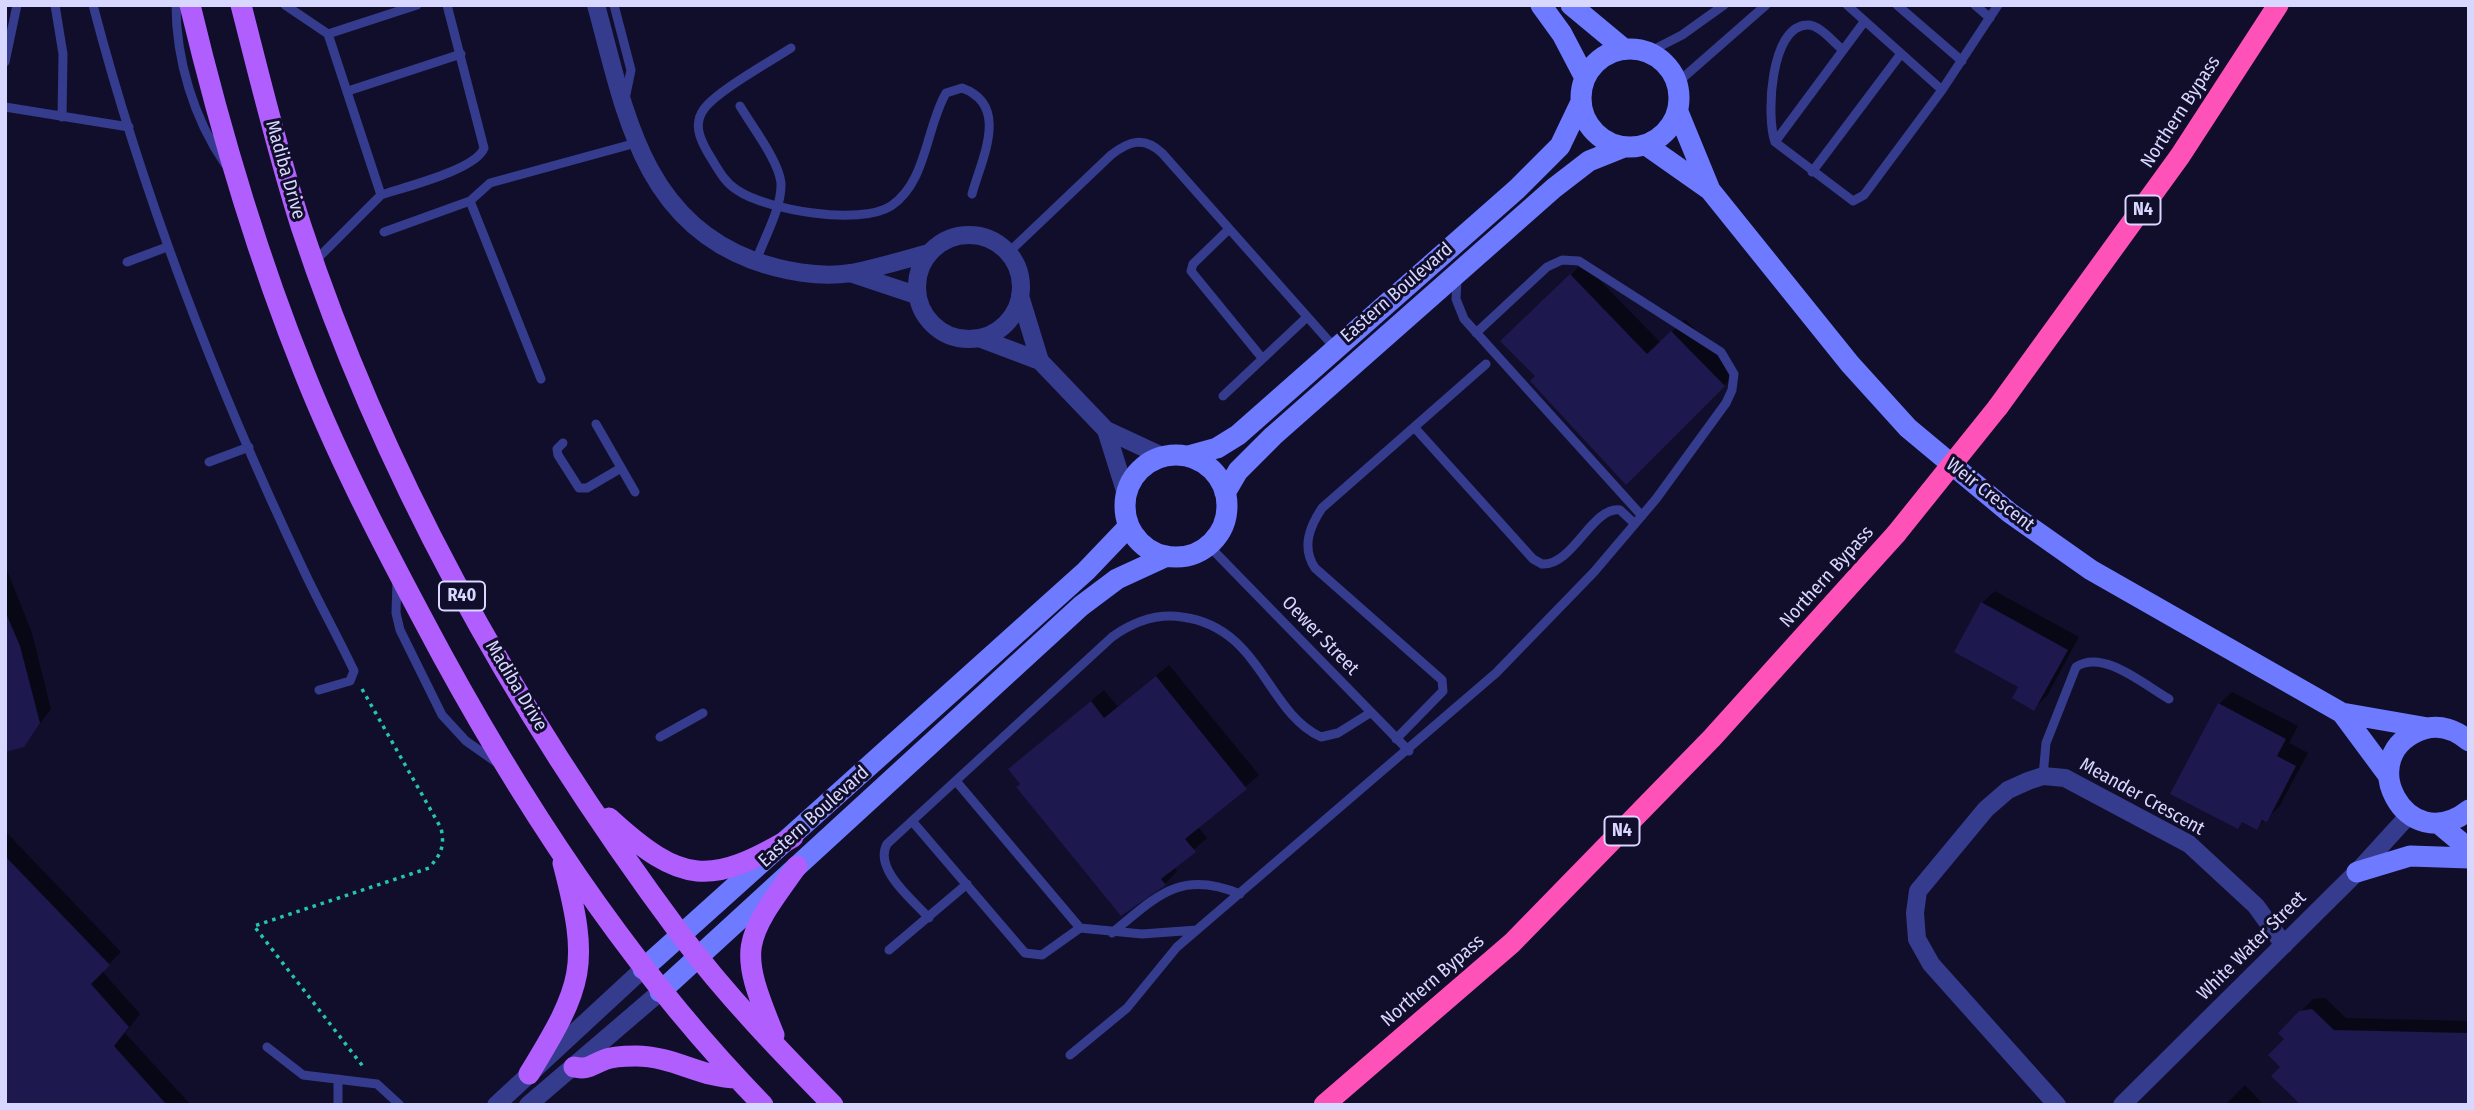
<!DOCTYPE html>
<html>
<head>
<meta charset="utf-8">
<style>
  body { margin:0 }
  #map { position:relative; width:2474px; height:1110px; overflow:hidden; background:#100e2a; font-family:"Fira Sans Condensed",sans-serif }
  canvas { display:block }
  .frame { position:absolute; inset:0; border:7px solid #d7d7ff; pointer-events:none }
</style>
</head>
<body>
<div id="map">
<canvas width="2474" height="1110"></canvas>
<div class="frame"></div>
</div>
<script>
const ctx = document.querySelector('canvas').getContext('2d');
ctx.lineJoin = 'round';
function fillPath(path, color) { ctx.fillStyle = color; ctx.fill(path, 'evenodd'); }
function stroke(path, color, width, dash) { ctx.strokeStyle = color; ctx.lineWidth = width; ctx.lineCap = dash ? 'butt' : 'round'; ctx.setLineDash(dash || []); ctx.stroke(path); }
function label(font, color, halo, rows, align = 'center') {
  ctx.font = font + ' "Fira Sans Condensed",sans-serif'; ctx.lineWidth = 6; ctx.setLineDash([]); ctx.textBaseline = 'middle'; ctx.strokeStyle = halo; ctx.fillStyle = color; for (const [text, x, y, turn = 0] of rows) {
    ctx.save(); ctx.translate(x, y); ctx.rotate((+turn || 0) * Math.PI / 180); ctx.textAlign = isNaN(turn) ? turn : align; if (halo) ctx.strokeText(text, 0, 0); ctx.fillText(text, 0, 0); ctx.restore();
  }
}
fillPath(new Path2D(`
  M1583,263l78,80 24,-24 51,55 -110,109 -89,-107 -34,-35z
  M5,565l27,68 19,76 -28,37 -17,4 -1,12z
  M1995,591l84,46 -32,59 -13,12 -14,-21 -38,-84z
  M1169,665l90,110 -61,52 9,11 -33,29 3,4 -12,13 -143,-101 -11,-14 93,-79 14,17z
  M2232,692l66,34 -9,17 19,10 -29,54 -23,21 -13,-7 -5,6 -19,-123z
  M5,831l116,121 -19,19 38,43 -15,19 66,72h-186z
  M2325,998l21,20 123,3v84l-187,-38 4,-29 -6,-5 33,-34z
  M2245,1085l19,20h-39z`), '#0007');
fillPath(new Path2D(`
  M1570,274l77,80 24,-23 54,55 -99,99 -96,-104 5,-5 -35,-35z
  M1981,602l87,48 -34,61 -22,-13 6,-11 -64,-35z
  M5,611l15,35 20,77 -16,24 -19,5z
  M1156,676l91,113 -62,50 11,13 -35,27 5,6 -45,31 -105,-129 4,-3 -12,-15 83,-68 13,17z
  M2218,703l68,36 -9,17 19,10 -29,56 -5,-2 -5,10 -15,-8 -4,7 -68,-35z
  M5,856l105,109 -19,19 38,43 -15,19 53,59h-162z
  M2312,1009l22,21 135,3v72h-168l-30,-29 9,-9 -12,-12 16,-16 -6,-6 21,-22z`), '#1d184d');
stroke(new Path2D(`
  M362,689l79,139c4,19 0,26 -12,40l-175,58 111,143`), '#24c6aa', 3.5, [3.5, 5]);
stroke(new Path2D(`
  M55,5l8,49 -1,63
  M93,5c51,195 125,385 211,566 16,34 34,66 50,100l-4,10 -31,9
  M176,5c0,55 18,114 49,159
  M285,5l43,29 53,161 -65,65
  M614,5l17,65 -6,29
  M1847,5l95,85
  M1897,5l65,56
  M1975,5l15,13
  M328,34l89,-29
  M791,48c-20,13 -74,43 -87,61 -11,15 -4,30 4,44 9,14 15,28 29,37 29,20 123,36 154,16 36,-24 35,-79 55,-113l16,-5c48,17 20,70 10,106
  M1842,49c-9,-7 -23,-25 -35,-24 -37,1 -41,92 -32,117l78,59 11,-6 78,-105 56,-85
  M1649,52l33,-17 42,-30
  M5,62l12,-57
  M1677,83l89,-78
  M348,91l113,-37
  M740,106c11,19 39,55 41,77 1,25 -17,55 -25,78
  M5,107l124,20
  M1775,142l89,-120
  M1812,172l88,-117
  M381,195c23,-8 95,-25 103,-47l-37,-143
  M470,201l71,178
  M1229,229l-36,35 -2,7 71,87
  M384,232l86,-31 20,-18 146,-40
  M1008,253l103,-98c18,-14 33,-19 51,-2l173,195
  M127,262l40,-15
  M1457,280l-1,19 8,20 178,197
  M1223,396l84,-79
  M596,424l39,68
  M1414,427l119,132 9,5c31,2 50,-58 78,-54l15,14
  M563,443l-6,6 1,6 21,33h8l34,-20
  M209,462l40,-15
  M1208,545l201,206
  M397,580l-1,33 4,17 42,85 24,26 30,21
  M660,737l43,-24
  M1396,739l47,-48 -1,-11 -127,-112c-14,-21 -5,-42 7,-60l164,-144
  M2043,776l3,-33 30,-76c27,-18 67,17 93,32
  M956,781l124,147 62,6 55,-4
  M912,821l113,132 17,2 38,-27
  M929,918c-15,-17 -56,-49 -42,-74l225,-207c21,-15 44,-24 70,-20 79,10 84,95 139,120l17,-4 32,-20
  M1112,933c45,-37 68,-64 128,-39
  M889,950l78,-66
  M267,1047l36,28 74,9 23,21
  M1070,1055l57,-47 50,-61 319,-274 98,-101 62,-73 70,-96 6,-13 2,-16 -13,-22 -142,-91 -17,-1 -15,7 -71,66
  M338,1079v26`), '#353b8d', 9);
stroke(new Path2D(`
  M596,5c28,101 44,213 156,255 30,11 67,18 99,13 26,-5 52,-13 78,-20
  M917 287a52 52 0 1 1 104 0a52 52 0 1 1-104 0Z
  M850,273l66,22
  M1020,296l20,65
  M979,338l61,23 66,69 58,27
  M1106,430l20,64
  M496,1105l147,-136
  M528,1105l132,-113
  M2057,1105l-126,-141 -14,-25 -2,-26 3,-22 68,-82 22,-19 20,-9 15,-5 22,2 124,66 67,62 28,39
  M2122,1105l235,-233 52,-57`), '#353b8d', 18);
stroke(new Path2D(`
  M1541,5l21,29 23,44
  M1571,5l53,44
  M1581 98a49 49 0 1 1 98 0a49 49 0 1 1-98 0Z
  M1678,112l32,78
  M1646,145l64,45 140,174 58,64 102,85 81,57 251,143 86,15
  M1125 506a51 51 0 1 1 102 0a51 51 0 1 1-102 0Z
  M1188,456l29,-8 21,-13 279,-246 43,-43 21,-44
  M1225,493l13,-22 35,-35 281,-248 35,-27 35,-14
  M2342,713l46,62
  M2469,741c-13,-11 -29,-17 -45,-12 -74,24 -18,131 45,81
  M2438,823l31,26
  M2357,872l53,-16 59,2
  M643,969l443,-398 43,-45
  M660,992l421,-386 36,-27 50,-23`), '#6e7aff', 21);
stroke(new Path2D(`
  M190,5c30,125 66,248 114,367 39,98 88,190 138,283 88,161 192,318 321,450
  M241,5c19,74 37,149 60,221 84,255 220,494 380,709 45,60 99,116 152,170
  M609,818c73,67 101,68 184,19
  M774,1035c-36,-88 -32,-93 23,-169
  M574,1067c14,3 17,-2 30,-7 9,-4 22,-4 32,-4 37,0 66,22 101,22
  M529,1074c55,-90 61,-108 34,-211`), '#b15eff', 21);
stroke(new Path2D(`
  M1998,407l182,-251 98,-151
  M1324,1105l188,-162 200,-205 184,-204`), '#ff52b8', 21);
stroke(new Path2D(`
  M1896,534l102,-127`), '#ff52b8', 21);
for (const [x, y, w] of [
  [2143,210,35],
  [462,596,46],
  [1622,831,35]
]) { const box = new Path2D(); box.roundRect(x - w / 2, y - 14.5, w, 29, 5); ctx.fillStyle = '#100e2a'; ctx.fill(box); stroke(box, '#d7d7ff', 2); }
label('bold 18px', '#d7d7ff', null, [
  ["N4",2143,210],
  ["R40",462,596],
  ["N4",1622,831]
]);
label('19px', '#d7d7ff', '#100e2a', [
  ["Northern Bypass",2181,112,-57],
  ["Madiba Drive",285,170,74],
  ["Eastern Boulevard",1397,293,-41],
  ["Weir Crescent",1990,495,38],
  ["Northern Bypass",1827,577,-48],
  ["Oewer Street",1320,636,46],
  ["Madiba Drive",516,686,59],
  ["Meander Crescent",2142,797,29],
  ["Eastern Boulevard",814,817,-42],
  ["White Water Street",2252,946,-45],
  ["Northern Bypass",1433,981,-41]
]);
</script>
</body>
</html>
